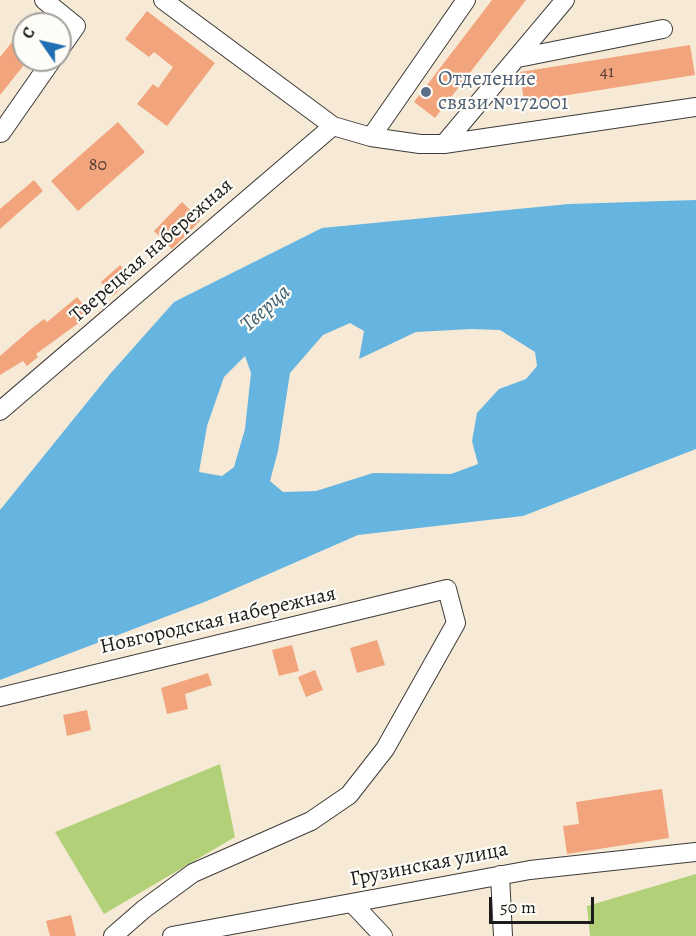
<!DOCTYPE html>
<html>
<head>
<meta charset="utf-8">
<style>
  body { margin:0 }
  #map { position:relative; width:696px; height:936px; overflow:hidden; background:#f6ead6; font-family:Alegreya,serif }
  canvas { display:block }
  .north { position:absolute; left:12px; top:12px; width:60px; height:60px; box-sizing:border-box; background:#fdfcf7; border:2px solid #a3a29f; border-radius:50%; rotate:304deg; font-size:16px; font-weight:700; line-height:24px; text-align:center; color:#1c1c1c }
  .north::after { content:''; display:block; margin:auto; width:21px; height:27px; background:#1f6fb2; clip-path:polygon(50% 0,100% 100%,50% 72%,0 100%) }
  .scale { position:absolute; left:489px; top:897px; width:105px; height:27px; box-sizing:border-box; border:3px solid #1c1c1c; border-top:0; padding-left:8px; font-size:18px; line-height:21px; white-space:nowrap; color:#1c1c1c; -webkit-text-stroke:4px #fdfcf7; paint-order:stroke }
</style>
</head>
<body>
<div id="map">
<canvas width="696" height="936"></canvas>
<div class="north">С</div>
<div class="scale">50 m</div>
</div>
<script>
const ctx = document.querySelector('canvas').getContext('2d');
ctx.lineJoin = 'round';
function fillPath(path, color) { ctx.fillStyle = color; ctx.fill(path, 'evenodd'); }
function stroke(path, color, width, dash) { ctx.strokeStyle = color; ctx.lineWidth = width; ctx.lineCap = dash ? 'butt' : 'round'; ctx.setLineDash(dash || []); ctx.stroke(path); }
function label(font, color, halo, rows, align = 'center') {
  ctx.font = font + ' Alegreya,serif'; ctx.lineWidth = 4.5; ctx.setLineDash([]); ctx.textBaseline = 'middle'; ctx.strokeStyle = halo; ctx.fillStyle = color; for (const [text, x, y, turn = 0] of rows) {
    ctx.save(); ctx.translate(x, y); ctx.rotate((+turn || 0) * Math.PI / 180); ctx.textAlign = isNaN(turn) ? turn : align; if (halo) ctx.strokeText(text, 0, 0); ctx.fillText(text, 0, 0); ctx.restore();
  }
}
fillPath(new Path2D(`
  M220,764l15,73 -131,77 -49,-82z
  M696,874v62h-106l-3,-30z`), '#b2d077');
fillPath(new Path2D(`
  M696,200v249l-173,67 -165,19 -151,66 -207,79v-170l110,-136 64,-72 148,-74 247,-24zM350,323l14,8 -5,28 57,-27 55,-3 29,1 35,22 2,14 -11,13 -27,10 -22,24 -5,28 6,23 -27,10 -78,-1 -57,18 -33,1 -13,-11 8,-30 12,-78 33,-38zM245,356l6,17 -6,56 -11,38 -12,9 -23,-4 8,-46 17,-49z`), '#66b4e0');
fillPath(new Path2D(`
  M492,0h34l-91,118 -21,-16z
  M147,11l68,52 -48,63 -30,-22 16,-20 5,4 15,-21 -19,-15 -5,5 -24,-18z
  M24,27v38l-24,30v-38z
  M690,45l5,30 -171,27 -4,-30z
  M118,122l27,30 -67,59 -27,-30z
  M34,180l9,11 -43,38v-20z
  M182,202l19,18 -29,29 -18,-18z
  M120,265l12,13 -19,18 -12,-14z
  M77,297l14,17 -55,40 2,3 -11,9 -4,-5 -23,14v-19l31,-27 13,-10 3,3z
  M377,640l8,25 -28,8 -7,-25z
  M292,645l7,26 -20,5 -7,-26z
  M315,670l8,20 -17,7 -8,-20z
  M208,673l4,12 -27,9 3,15 -21,5 -6,-26z
  M87,710l4,20 -24,6 -4,-21z
  M662,789l7,49 -102,16 -4,-28 16,-2 -3,-22z
  M71,915l5,21h-26l-4,-15z`), '#f2a47c');
const minor = new Path2D(`
  M44,0l32,26 -16,23
  M163,0l170,126 38,11 49,7h24l252,-37
  M518,58l145,-29
  M0,132l1,1 51,-73
  M371,137l95,-137
  M444,144l121,-144
  M0,411l333,-285
  M0,697l447,-108 9,34 -71,126 -36,46 -38,26 -118,52 -49,36 -31,27
  M500,875l3,61
  M352,903l31,33
  M172,936l358,-66 166,-18`);
stroke(minor, '#3d3b38', 20);
stroke(minor, '#fff', 18);
for (const [x, y, r, color] of [
  [426,92,6,"#5c6f8a"]
]) { const dot = new Path2D(); dot.arc(x, y, r, 0, 2 * Math.PI); ctx.fillStyle = color; ctx.fill(dot); stroke(dot, '#fdfcf7', 2); }
label('18px', '#523e34', null, [
  ["41",607,73],
  ["80",98,166]
]);
label('21px', '#4e5e75', '#fdfcf7', [
  ["Отделение",438,80],
  ["связи №172001",438,104]
], 'left');
label('21px', '#1c1c1c', '#fdfcf7', [
  ["Тверецкая набережная",152,251,-41],
  ["Новгородская набережная",218,621,-13],
  ["Грузинская улица",429,865,-11]
]);
label('italic 22px', '#3d6074', '#fdfcf7', [
  ["Тверца",266,309,-42]
]);
</script>
</body>
</html>
